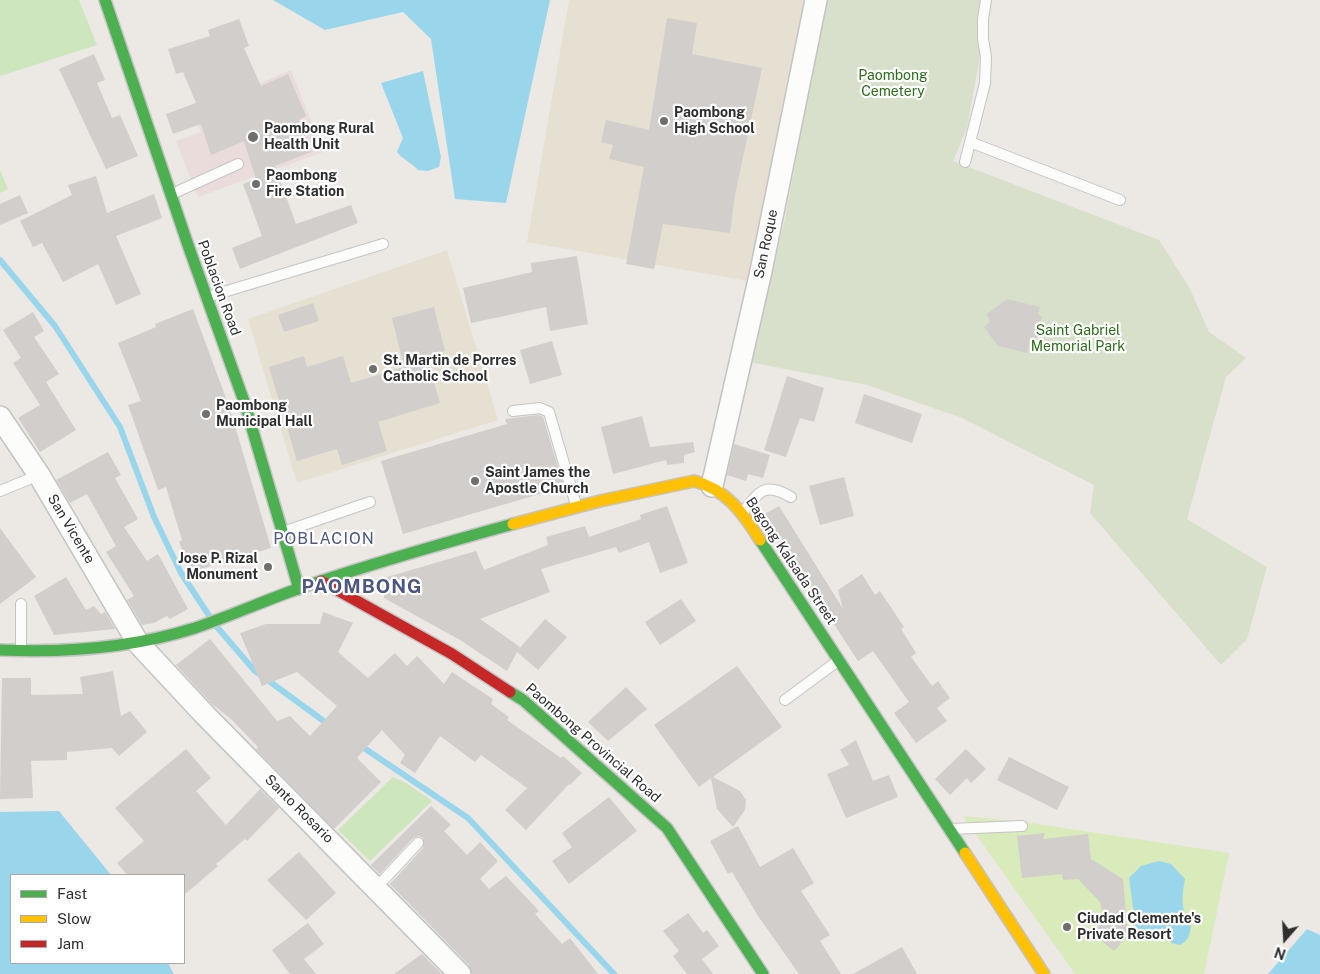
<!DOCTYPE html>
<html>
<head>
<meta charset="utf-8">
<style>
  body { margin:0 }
  #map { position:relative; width:1320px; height:974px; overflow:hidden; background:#ece8e4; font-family:"Public Sans",sans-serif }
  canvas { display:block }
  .legend { position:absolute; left:10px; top:874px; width:175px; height:90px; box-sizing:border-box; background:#fff; border:1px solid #ababab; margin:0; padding:6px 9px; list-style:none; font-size:15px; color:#2e2e2e }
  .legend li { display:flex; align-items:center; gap:10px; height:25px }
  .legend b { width:25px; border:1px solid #ababab }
  .north { position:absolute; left:1260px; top:914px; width:50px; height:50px; -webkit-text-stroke:4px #fff; paint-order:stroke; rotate:199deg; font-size:14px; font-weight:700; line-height:20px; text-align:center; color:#2e2e2e }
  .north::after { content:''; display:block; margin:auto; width:18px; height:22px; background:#2e2e2e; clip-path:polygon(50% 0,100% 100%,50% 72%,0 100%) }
</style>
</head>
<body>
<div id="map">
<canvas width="1320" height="974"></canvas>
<ul class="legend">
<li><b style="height:6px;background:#4caf50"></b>Fast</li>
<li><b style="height:6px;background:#ffc107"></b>Slow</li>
<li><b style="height:6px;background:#c62828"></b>Jam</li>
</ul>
<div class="north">N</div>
</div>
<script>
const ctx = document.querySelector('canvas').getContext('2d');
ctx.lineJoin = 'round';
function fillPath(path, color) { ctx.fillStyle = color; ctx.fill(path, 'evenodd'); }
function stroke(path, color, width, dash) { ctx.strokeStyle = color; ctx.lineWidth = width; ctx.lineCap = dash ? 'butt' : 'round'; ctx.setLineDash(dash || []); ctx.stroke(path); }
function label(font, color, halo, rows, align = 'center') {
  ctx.font = font + ' "Public Sans",sans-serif'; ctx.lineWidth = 4.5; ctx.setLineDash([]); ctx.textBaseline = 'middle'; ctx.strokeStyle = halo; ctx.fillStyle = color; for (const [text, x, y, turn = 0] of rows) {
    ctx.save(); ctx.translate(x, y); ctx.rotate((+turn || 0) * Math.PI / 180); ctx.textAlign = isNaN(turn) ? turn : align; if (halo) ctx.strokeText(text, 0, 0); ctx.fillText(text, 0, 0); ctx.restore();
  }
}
fillPath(new Path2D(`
  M569,0h235l-56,281 -221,-39z
  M447,250l51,170 -201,63 -49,-164z`), '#e6e0d3');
fillPath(new Path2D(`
  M291,70l32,82 -125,45 -22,-56 25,-9 -7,-20z`), '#e9dcdb');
fillPath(new Path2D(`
  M0,0h79l18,45 -97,31z
  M0,170l8,19 -8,4z
  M393,777l13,6 26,18 -62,60 -32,-31z`), '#cee6be');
fillPath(new Path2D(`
  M826,0h164l-23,128 -14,33 206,79 30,47 20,45 37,26 -20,19 -39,142 80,48 -20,72 -26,26 -131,-152 4,-28 -132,-67 -95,-33 -118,-23 35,-139z`), '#d8e0cc');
fillPath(new Path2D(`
  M963,816l61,6 205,31 -25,121h-129z`), '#d9eabb');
fillPath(new Path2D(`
  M273,0h277l-44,203 -51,-4 -24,-160 -28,-27 -78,18z
  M423,71l18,86 -2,10 -11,4 -10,-1c-7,-8 -15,-10 -21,-18l6,-14 -22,-55z
  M59,811l52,64h-100v88h157l6,11h-174v-162z
  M1159,861l12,3 14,15c-3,16 -5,32 6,45 -1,10 -2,16 -11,21l-9,-2 -4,-11h-5l-6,7 -13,-2 -7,-7 -7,-52 12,-12z
  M1307,929l13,6v39h-52z`), '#99d6ec');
stroke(new Path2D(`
  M0,260l55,66 65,101 34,90 27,56 29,44
  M217,627l37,43 75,55
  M358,744l110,74 146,156`), '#99d6ec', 6);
fillPath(new Path2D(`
  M667,18l30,5 -5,31 70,14 -27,127 -5,38 -67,-9 -9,45 -28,-5 18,-97 -35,-8 4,-14 -12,-3 5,-22 43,10z
  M239,19l10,27 -5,2 17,38 27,-12 18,42 -7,3 12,33 -36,14 21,58 55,-19 7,18 -118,46 -8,-21 30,-12 -19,-52 13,-5 -12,-38 -33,14 -10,-31 -28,10 -7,-20 30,-11 -13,-31 -7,2 -8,-25 42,-13 -2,-6z
  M94,54l11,26 -8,3 15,35 8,-3 18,41 -32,13 -47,-100z
  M96,176l11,37 47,-19 8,24 -46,18 25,58 -25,11 -18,-41 -35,18 -21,-39 -9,4 -13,-26 52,-26 -4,-10z
  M20,195l8,18 -28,12v-21z
  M577,256l11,68 -38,7 -4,-24 -75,16 -8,-35 69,-16 -1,-9z
  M1007,299l33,8 -2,7 4,3 -7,27 -5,-1 -3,10 -29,-7 -14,-19 6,-5 -3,-8z
  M313,303l6,18 -35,11 -6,-17z
  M434,307l11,44 -19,5 14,47 -62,19 9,29 -45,14 -5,-16 -40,12 -28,-94 35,-11 3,11 36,-11 8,27 53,-16 -12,-49z
  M193,309l37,100 41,139 -80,24 -12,-30 3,-2 -16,-53 -8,3 -30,-85 13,-4 -23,-58 38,-16 -1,-3z
  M33,312l11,19 -10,6 25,37 -13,8 30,48 -36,22 -22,-34 22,-13 -27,-42 8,-5 -18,-28z
  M552,341l10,34 -32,9 -10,-34z
  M787,376l37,12 -10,34 -14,-4 -14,39 -22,-7z
  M864,394l58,20 -10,29 -57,-20z
  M539,415l4,2 21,70 -161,47 -22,-73 126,-37 -2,-5z
  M642,416l8,31 43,-5 2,10 -11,3v8l-17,2 -1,-5 -53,14 -12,-47z
  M734,444l36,11 -7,23 -15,-4 -2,7 -19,-6z
  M108,452l13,23 -6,3 23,41 -14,8 23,34 11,-7 30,55 -18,10 -3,-3 -13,7 -12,2 -15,-25 7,-4 -28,-44 10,-6 -29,-52 -17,9 -14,-23z
  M844,477l10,39 -34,9 -11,-39z
  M667,506l21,57 -28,10 -11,-31 -30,11 -3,-6 -75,22 9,23 -70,27 40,28 -1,2 26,-30 22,18 -29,33 -21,-18 -10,19 -47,-31 -76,-42v-20l92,-27 8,19 64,-25 -2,-8 39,-11 4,11 52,-18 -1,-4z
  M779,506l64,103 -5,-19 24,-16 13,21 5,-4 24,36 -3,2 15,24 -5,4 21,29 6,-5 12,17 -13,10 10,13 -31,22 -22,-30 15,-11 -36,-51 -15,10 -95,-146z
  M0,528l36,49 -36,27z
  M66,577l20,33 8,-4 7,8 4,-2 10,17 -61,6 -20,-39z
  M681,599l15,22 -36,24 -15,-23z
  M323,612l30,11 -15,29 30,26 27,-25 12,13 10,-10 27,28 8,-12 41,27 -2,5 18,13 -2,3 54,38 2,-2 19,17 -12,12 -1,-1 -43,46 -21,-20 22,-22 -46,-33 -6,7 -35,-26 -25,37 -15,-10 5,-8 -23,-25 -25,28 24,24 -47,47 -78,-80 2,-2 -26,-27 -21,-17 -35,-38 34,-26 67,82 13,-5 20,20 27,-30 -40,-34 -35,14 -22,-53 26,-9h54z
  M737,666l45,61 -69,50 27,14 6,9 -1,10 -12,17 -16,-18 -6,-31 -12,9 -45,-62z
  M113,671l8,45 9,-5 17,21 -28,24 -7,-8 -45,4v8l-36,1 2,37 -33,1 2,-121h29v17l52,-1 -3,-17z
  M626,687l21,22 -39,32 -20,-19z
  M856,740l17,41 16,-6 9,22 -52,21 -19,-44 22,-9 -9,-15z
  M186,749l25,29 -15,13 30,34 34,-36 19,19 -32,33 -2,-2 -29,25 2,2 -34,29v-20h-57l-10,-12 27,-22 -29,-33z
  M966,749l20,20 -15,14 -4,-5 -17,17 -15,-16z
  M1009,757l60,30 -12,23 -60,-30z
  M609,797l28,34 -68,53 -17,-23 20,-14 -10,-14z
  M431,806l20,19 -7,6 23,24 13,-13 18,19 -18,18 9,10 17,-13 33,35 -4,3 27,30 8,-6 28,36h-126l-3,-9 -79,-81 33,-36v-10l-4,-2 -6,2 -33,36 -9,-9z
  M738,826l22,41 33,-19 21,35 -13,8 29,44 -10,6 21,33h-42l-41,-58 -26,-44 -4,2 -18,-33z
  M1045,833l-2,6 45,-5 3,25 32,20 5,57 -14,15 -21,-17 11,-15 -4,-17 -22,-23 -15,1 -1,-6 -40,4 -5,-42z
  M299,852l37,41 -30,27 -39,-40z
  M688,913l15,20 4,-3 12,16 -17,13 11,15h-26l-14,-18 6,-5 -16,-20z
  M308,923l16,21 -20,15 12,15h-26l-18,-24z
  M902,947l15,27h-64z
  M422,954l20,20h-48z`), '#d1cecb');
const lane = new Path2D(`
  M970,142l150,58
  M965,162l20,-79 1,-26 -3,-18v-20l3,-19
  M172,194l66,-30
  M207,297l176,-53
  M513,411l27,-3 9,4 27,93
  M0,491l39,-16
  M744,511c16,-21 22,-29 47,-14
  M283,532l87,-30
  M21,650v-46
  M785,700l54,-40
  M951,829l71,-3
  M376,888l42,-45`);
const street = new Path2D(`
  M0,417l39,58 99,168 67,72 255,259
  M712,486l49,-215 55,-271`);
const fast = new Path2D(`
  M105,0l84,248 56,156 54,185
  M760,540l205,313
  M0,650c66,3 132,-2 195,-22 38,-13 73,-29 111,-42 68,-23 138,-43 207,-62
  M510,692l13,8 144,128 96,146`);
const slow = new Path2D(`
  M513,524l87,-23 94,-20c32,8 49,32 66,59
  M965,853l79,121`);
const jam = new Path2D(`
  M321,581l131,73 58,38`);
stroke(lane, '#c5c4c5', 12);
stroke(street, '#c5c4c5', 24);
stroke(fast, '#c5c4c5', 14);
stroke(slow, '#c5c4c5', 14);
stroke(jam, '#c5c4c5', 14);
stroke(lane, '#fcfcfb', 10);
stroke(street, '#fcfcfb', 21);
stroke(fast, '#4caf50', 11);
stroke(slow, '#ffc107', 11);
stroke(jam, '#c62828', 11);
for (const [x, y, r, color] of [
  [664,121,5,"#706f6e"],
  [253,137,6,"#706f6e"],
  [256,184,5,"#706f6e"],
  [373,369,5,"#706f6e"],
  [206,414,5,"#706f6e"],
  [475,481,5,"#706f6e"],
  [268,567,5,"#706f6e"],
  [1067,927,5,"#706f6e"]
]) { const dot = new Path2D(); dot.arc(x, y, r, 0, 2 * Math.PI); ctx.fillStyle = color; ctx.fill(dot); stroke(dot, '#fff', 2); }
label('14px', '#2c6e1b', '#fff', [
  ["Paombong",893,76],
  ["Cemetery",893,92],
  ["Saint Gabriel",1078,331],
  ["Memorial Park",1078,347]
]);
label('bold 14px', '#2e2e2e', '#fff', [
  ["Paombong",674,113],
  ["High School",674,129],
  ["Paombong Rural",264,129],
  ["Health Unit",264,145],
  ["Paombong",266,176],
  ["Fire Station",266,192],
  ["St. Martin de Porres",383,361],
  ["Catholic School",383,377],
  ["Paombong",216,406],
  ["Municipal Hall",216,422],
  ["Saint James the",485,473],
  ["Apostle Church",485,489],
  ["Jose P. Rizal",258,559,"right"],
  ["Monument",258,575,"right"],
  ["Ciudad Clemente's",1077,919],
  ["Private Resort",1077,935]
], 'left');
label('14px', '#2e2e2e', '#fff', [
  ["San Roque",766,244,-78],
  ["Poblacion Road",219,288,70],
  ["San Vicente",71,529,59],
  ["Bagong Kalsada Street",791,561,56],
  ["Paombong Provincial Road",593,743,41],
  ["Santo Rosario",299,809,45]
]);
ctx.letterSpacing = '1px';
label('16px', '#4d5680', '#fff', [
  ["POBLACION",324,539]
]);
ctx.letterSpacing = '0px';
ctx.letterSpacing = '1px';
label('bold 19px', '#4d5680', '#fff', [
  ["PAOMBONG",362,587]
]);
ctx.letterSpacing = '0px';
</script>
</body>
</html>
